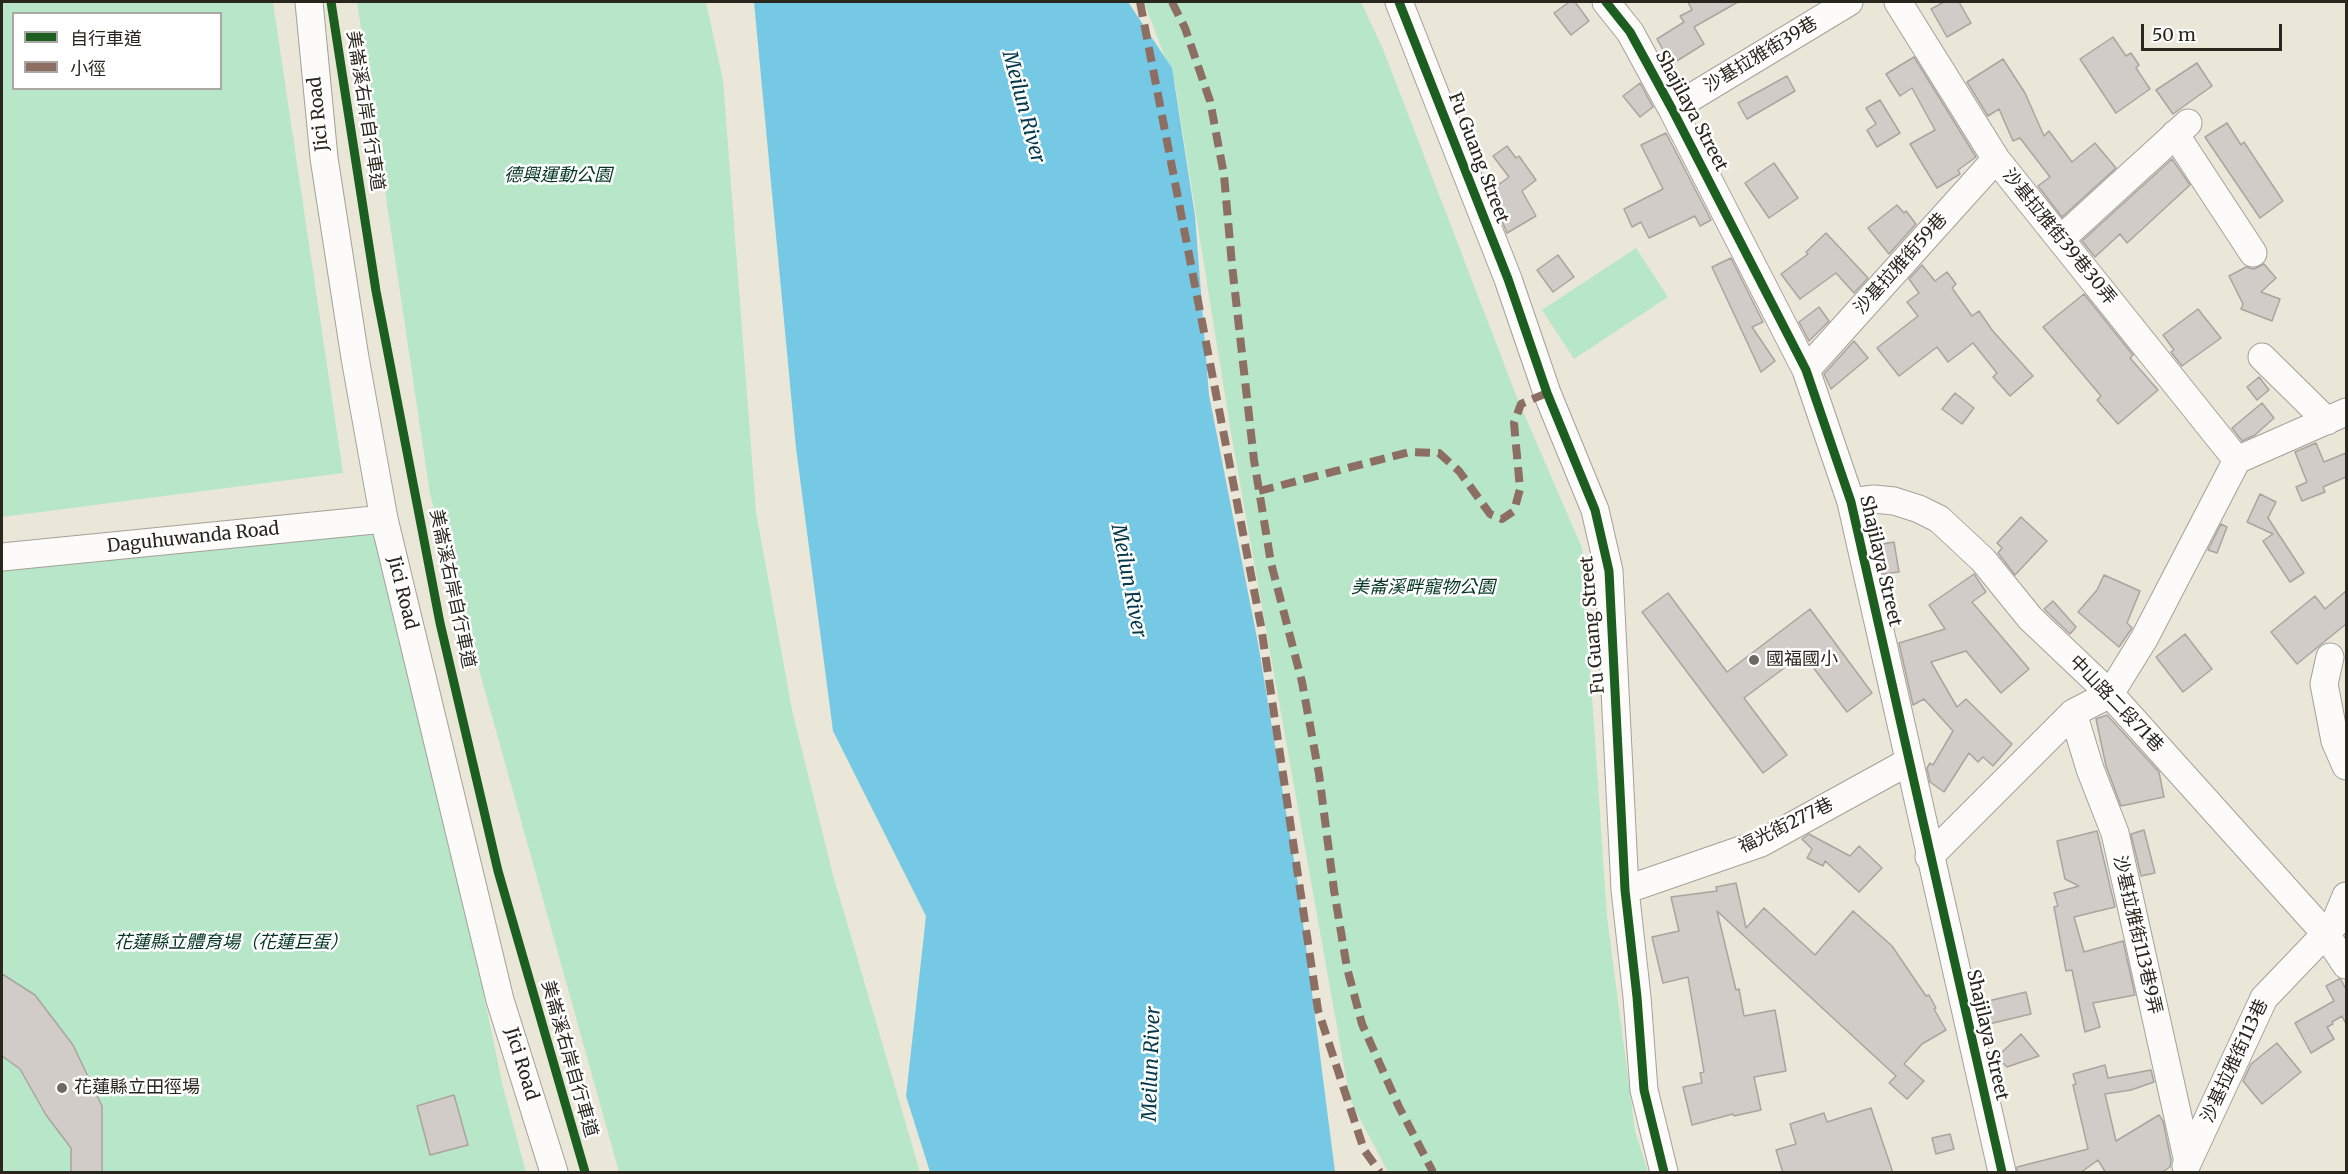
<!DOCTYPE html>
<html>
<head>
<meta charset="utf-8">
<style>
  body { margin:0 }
  #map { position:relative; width:2348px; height:1174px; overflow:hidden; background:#eae7d9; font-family:Merriweather,"Noto Sans TC",serif }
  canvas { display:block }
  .frame { position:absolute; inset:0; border:3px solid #28261d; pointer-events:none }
  .legend { position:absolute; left:12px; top:12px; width:210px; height:78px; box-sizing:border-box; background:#fff; border:2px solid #a9a8a5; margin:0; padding:8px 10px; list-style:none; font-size:18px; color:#28261d }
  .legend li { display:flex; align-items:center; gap:12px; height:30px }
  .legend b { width:30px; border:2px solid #a9a8a5 }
  .scale { position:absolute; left:2141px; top:24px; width:141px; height:27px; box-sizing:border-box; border:3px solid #28261d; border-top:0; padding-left:8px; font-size:18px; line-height:21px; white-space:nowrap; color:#28261d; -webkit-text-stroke:4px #fff; paint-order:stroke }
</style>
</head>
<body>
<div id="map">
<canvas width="2348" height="1174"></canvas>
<div class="frame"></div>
<ul class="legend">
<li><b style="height:8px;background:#1b5e20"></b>自行車道</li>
<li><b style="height:8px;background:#8d6e63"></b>小徑</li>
</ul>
<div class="scale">50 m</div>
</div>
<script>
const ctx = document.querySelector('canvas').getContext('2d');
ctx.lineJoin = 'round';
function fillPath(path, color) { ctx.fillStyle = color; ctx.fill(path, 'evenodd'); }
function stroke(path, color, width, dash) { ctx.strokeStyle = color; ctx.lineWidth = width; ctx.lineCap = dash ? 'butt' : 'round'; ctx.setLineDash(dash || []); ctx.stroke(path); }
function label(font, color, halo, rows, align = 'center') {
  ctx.font = font + ' Merriweather,"Noto Sans TC",serif'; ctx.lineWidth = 5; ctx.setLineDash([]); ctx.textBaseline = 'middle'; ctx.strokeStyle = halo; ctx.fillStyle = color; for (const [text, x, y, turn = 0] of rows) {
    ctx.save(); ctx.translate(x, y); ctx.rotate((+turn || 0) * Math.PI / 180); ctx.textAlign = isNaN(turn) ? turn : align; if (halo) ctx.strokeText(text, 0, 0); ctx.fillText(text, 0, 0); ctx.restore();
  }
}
fillPath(new Path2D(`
  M2,2h271l70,471 -341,44zM14,14h206v74h-206z
  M357,2h349l17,78 33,432 36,198 41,165 87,297h-301l-189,-678z
  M1144,2h217l22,47 133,346 66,153 25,369 28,214 13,41h-260l-38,-72 -119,-667 -56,-349z
  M1636,248l32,49 -94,62 -32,-49z
  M384,519l119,568 23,85h-524v-605z`), '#b8e6c9');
fillPath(new Path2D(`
  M754,2h374l44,66 23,148 14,179 49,248 40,241 37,288h-405l-24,-76 20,-180 -93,-185 -37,-283z`), '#75c9e5');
const building = new Path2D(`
  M1569,2h6l14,19 -18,14 -17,-22z
  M1688,2h50l-44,25 10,17 -37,23 -7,-12 4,-3 -7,-13 27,-17 -4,-6 12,-6z
  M1944,2h15l12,21 -24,14 -16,-28z
  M2113,37l13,19 5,-3 8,12 -3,3 14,21 -34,24 -36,-54z
  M1914,57l62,100 -18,13 2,4 -23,14 -27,-44 25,-14 -23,-42 -12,8 -14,-22z
  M2003,59l22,34 19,43 5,-5 23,31 23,-19 21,25 -54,49 -24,-31 12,-9 -30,-39 -7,3 -14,-32 -11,7 -21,-34z
  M2197,63l15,23 -39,28 -17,-24z
  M1787,76l8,15 -48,28 -9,-16z
  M1640,83l13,24 -13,10 -17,-21z
  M1880,100l20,33 -23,14 -10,-17 9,-6 -10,-16z
  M2227,123l14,22 3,-3 39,59 -23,17 -55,-81z
  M1666,133l45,87 -11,6 -5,-10 -46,22 -8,-16 -9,5 -8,-18 39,-20 -22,-44z
  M1507,146l9,12 3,-2 17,24 -14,11 14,25 -29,17 -17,-42 19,-14 -16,-21z
  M2172,159l18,26 -63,58 -7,-9 -25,23 -13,-16z
  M1774,163l24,35 -29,20 -24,-35z
  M1897,205l7,8 2,-2 10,13 -27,30 -21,-26z
  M1826,233l42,45 -14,15 -18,-20 -36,26 -19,-25 27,-20 -2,-2z
  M1558,255l16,22 -21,15 -16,-22z
  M1731,258l32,64 -11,5 23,34 -14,11 -49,-105z
  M2264,264l12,14 -15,14 19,7 -8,22 -31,-12 2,-5 -14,-28 17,-9 8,2z
  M1922,265l13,16 12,-9 9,12 -4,4 20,28 7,-5 13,19 41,46 -23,20 -17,-19 4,-4 -24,-30 -25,19 -11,-15 -38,29 -22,-28 41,-32 -11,-14 12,-9 -10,-14z
  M2084,294l49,61 -3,3 28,32 -40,34 -21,-24 4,-4 -58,-69z
  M1819,307l10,14 -20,20 -10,-19z
  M2198,309l23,29 -39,28 -11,-14 3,-2 -11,-15z
  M1854,341l14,17 -37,31 -7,-15z
  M2259,377l10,13 -12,10 -10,-13z
  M1955,393l19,15 -12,16 -20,-15z
  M2262,403l12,15 -19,17 -13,6 -10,-13z
  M2316,443l8,19 22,-9v24l-23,10 2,5 -23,9 -6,-14 11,-5 -12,-30z
  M2260,494l16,8 -8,16 36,55 -14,9 -27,-41 10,-7 -26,-12z
  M2021,517l26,24 -32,34 -17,-22 4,-5 -5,-5z
  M2221,524l6,3 -10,26 -9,-3z
  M1894,542l5,30 -16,2 -6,-29z
  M1974,574l12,18 -14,10 57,67 -28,24 -35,-42 -35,11 26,45 9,-8 46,45 -19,22 -10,-9 -5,5 -9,-9 -25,39 -14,-10 -3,-14 3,-5 3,2 20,-34 -29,-32 -11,6 -14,-62 46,-14 -16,-24z
  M2104,575l36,16 -13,32 5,5 -13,19 -41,-35 19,-22z
  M2346,591v33l-49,40 -26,-32 44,-36 10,13z
  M1668,593l59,79 83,-63 62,84 -25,19 -44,-58 -59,44 43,57 -24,18 -121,-161z
  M2053,601l23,26 -6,7 -26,-25z
  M2185,634l27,35 -29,23 -27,-35z
  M2107,715l52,57 5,25 -43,9 -15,-40 -10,-47z
  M2144,830l11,43 -14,3 -10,-42z
  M2097,831l18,76 -41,10 10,35 39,-11 12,54 -42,8 7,24 -15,5 -13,-62 -6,1 -12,-64 4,-1 -4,-13 25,-7 -14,-7 -8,-38z
  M1809,834l41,22 9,-10 23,22 -23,24 -34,-31 -2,5 -16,-8 5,-9 -10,-10z
  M1736,883l10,45 18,-20 51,47 38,-44 39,35 34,50 3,-1 7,13 -2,1 12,21 -24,14 -18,20 20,17 -17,18 -18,-16 7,-7 -179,-165 19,79 3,-1 5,27 31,-6 11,61 -32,6 7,33 -27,6 -1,-2 -41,11 -9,-38 19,-4 -2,-10 4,-1 -16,-95 -25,6 -11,-46 27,-6 -8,-34 46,-6 -1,-4z
  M2,974l33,21 38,50 29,61v67h-31v-25l-25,-33 -26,-46 -18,-13z
  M2339,979l2,1 5,9v35l-4,-8 -10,6 1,2 -6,3 7,12 -23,14 -16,-30 39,-22 -8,-15z
  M2026,992l5,22 -42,10 -5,-22z
  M2021,1034l18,22 -32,11 -10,-10z
  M2277,1043l24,29 -39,32 -19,-23 8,-17z
  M2105,1065l3,13 43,-8 3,12 -23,8 -26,4 11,47 43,-26 4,6 8,39 -1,7 -9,6h-55l-8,-13 -18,13h-63v-6l71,-18 -12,-51 -3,-13 3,-1 -3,-10z
  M454,1095l14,50 -38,10 -13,-49z
  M1871,1108l22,65h-110l-7,-23 20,-6 -6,-20 34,-11 3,9z
  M1950,1134l4,15 -18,5 -4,-16z`);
fillPath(building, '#d2ccc8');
stroke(building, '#aaa4a0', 1.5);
const minor = new Path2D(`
  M309,2l15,156 31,200 29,161 116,481 54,172
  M1399,2l109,277 39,114 48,117 14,61 16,319 12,107 7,93 20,82
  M1606,2l24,30 42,77 134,261 45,132 151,670
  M1898,2l98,157 241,301
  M1672,109l177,-107
  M2175,134l78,119
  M2061,239l127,-116
  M2262,357l65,64
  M1806,370l190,-211
  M2237,460l109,-48
  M1851,502l23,-3 20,2 25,8 20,10 44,41 47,58 80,76 215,239 21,32
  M2,557l382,-38
  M2330,657l-6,27 11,57 11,25
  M2073,713l17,56 25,64 73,329
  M1929,857l144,-144 37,-19 34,-55 93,-179
  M1625,890l136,-47 147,-81
  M2186,1166l78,-168 70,-73 12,-29`);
stroke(minor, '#a4a197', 29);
stroke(minor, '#fcfbf9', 27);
stroke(new Path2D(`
  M1140,2l121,624 57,384 46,140 16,22
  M1172,2l13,26 25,73 14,74 8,90 22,195 17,103 31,119 17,92 15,116 13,78 15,56 37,83 34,65
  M1259,491l151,-39 29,1 20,18 31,43 12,5 12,-8 6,-22 -6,-66 7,-19 26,-11`), '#8d6e63', 8, [15, 8]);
stroke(new Path2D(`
  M331,2l45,289 64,332 58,248 87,301
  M1399,2l109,277 39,114 48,117 14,61 16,319 12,107 7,93 20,82
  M1606,2l24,30 42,77 134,261 45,132 151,670`), '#1b5e20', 9);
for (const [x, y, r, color] of [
  [1754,660,6,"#6c6a5f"],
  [62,1088,6,"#6c6a5f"]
]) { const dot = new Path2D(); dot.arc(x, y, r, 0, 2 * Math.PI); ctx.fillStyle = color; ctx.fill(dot); stroke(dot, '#fff', 2); }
label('18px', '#28261d', '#fff', [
  ["沙基拉雅街39巷",1761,55,-31],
  ["美崙溪右岸自行車道",365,111,81],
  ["Shajilaya Street",1691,111,62],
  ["Jici Road",319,114,-96],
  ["Fu Guang Street",1478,158,69],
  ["沙基拉雅街39巷30弄",2059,237,51],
  ["沙基拉雅街59巷",1901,264,-48],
  ["Daguhuwanda Road",193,538,-6],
  ["Shajilaya Street",1880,561,77],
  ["美崙溪右岸自行車道",452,589,78],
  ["Jici Road",402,593,76],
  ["Fu Guang Street",1593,625,-95],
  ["中山路二段71巷",2116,704,46],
  ["福光街277巷",1786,826,-26],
  ["沙基拉雅街113巷9弄",2137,935,77],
  ["Shajilaya Street",1987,1035,77],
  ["美崙溪右岸自行車道",569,1059,74],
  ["沙基拉雅街113巷",2235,1061,-65],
  ["Jici Road",521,1064,73]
]);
label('italic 18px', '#023422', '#fff', [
  ["德興運動公園",558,176],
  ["美崙溪畔寵物公園",1423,588],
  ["花蓮縣立體育場（花蓮巨蛋）",231,943]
]);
label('18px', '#28261d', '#fff', [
  ["國福國小",1766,660],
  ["花蓮縣立田徑場",74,1088]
], 'left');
label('italic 20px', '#01384b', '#fff', [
  ["Meilun River",1023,107,75],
  ["Meilun River",1128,581,79],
  ["Meilun River",1152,1064,-88]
]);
</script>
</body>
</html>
